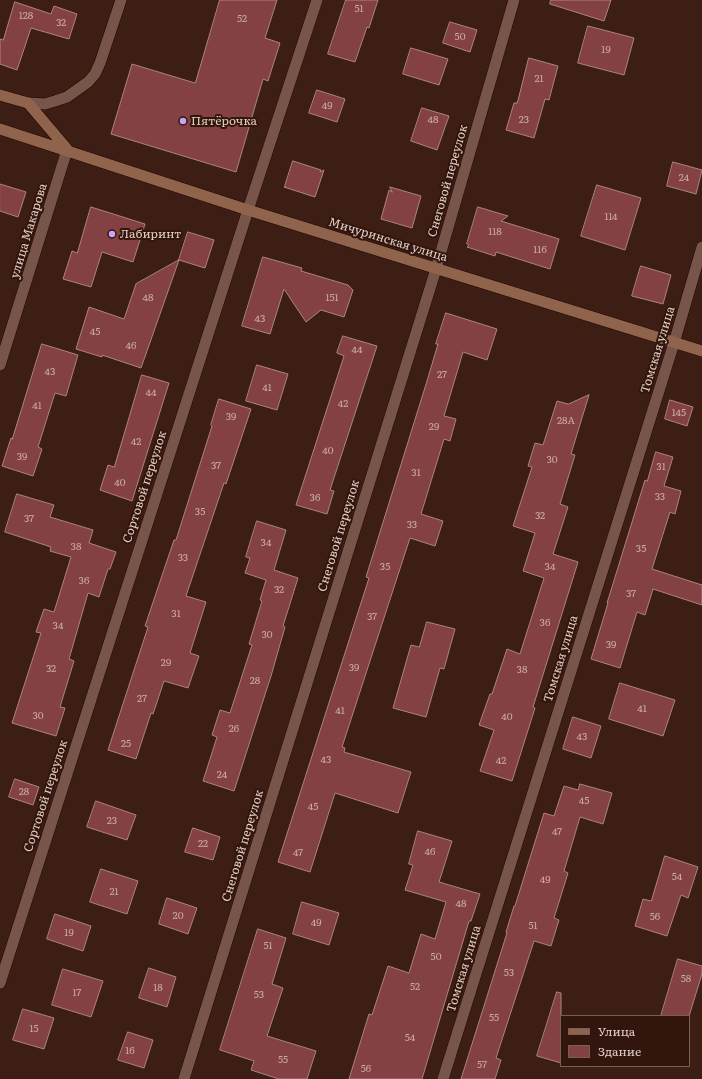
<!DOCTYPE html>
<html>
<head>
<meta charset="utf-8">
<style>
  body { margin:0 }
  #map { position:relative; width:702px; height:1079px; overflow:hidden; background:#3c1e15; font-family:Literata,serif }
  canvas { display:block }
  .legend { position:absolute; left:560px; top:1015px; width:130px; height:52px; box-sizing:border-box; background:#32150c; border:1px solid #785f56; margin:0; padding:5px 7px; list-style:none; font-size:12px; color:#e1cdc6 }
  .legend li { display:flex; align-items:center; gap:8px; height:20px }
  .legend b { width:20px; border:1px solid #785f56 }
</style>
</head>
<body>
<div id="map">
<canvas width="702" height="1079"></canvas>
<ul class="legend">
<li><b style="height:5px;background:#8f634c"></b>Улица</li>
<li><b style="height:11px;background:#844144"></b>Здание</li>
</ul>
</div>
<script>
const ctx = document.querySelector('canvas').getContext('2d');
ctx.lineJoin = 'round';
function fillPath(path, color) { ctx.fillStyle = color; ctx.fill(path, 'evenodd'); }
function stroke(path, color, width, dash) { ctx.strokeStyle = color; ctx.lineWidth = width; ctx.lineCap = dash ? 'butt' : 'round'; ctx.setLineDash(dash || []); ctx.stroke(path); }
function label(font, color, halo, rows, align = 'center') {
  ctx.font = font + ' Literata,serif'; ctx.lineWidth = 4; ctx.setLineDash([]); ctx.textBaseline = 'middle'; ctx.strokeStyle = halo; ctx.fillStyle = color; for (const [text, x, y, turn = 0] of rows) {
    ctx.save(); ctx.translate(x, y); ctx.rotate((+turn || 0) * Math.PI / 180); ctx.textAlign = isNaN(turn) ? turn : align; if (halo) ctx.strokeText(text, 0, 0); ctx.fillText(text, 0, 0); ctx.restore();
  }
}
const building = new Path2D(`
  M220,0h57l-12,38 15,5 -12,38 -5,-2 -27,93 -125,-38 21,-70 63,19z
  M346,0h32l-9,28 -2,-1 -12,35 -27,-8z
  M551,0h60l-7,21 -54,-17z
  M15,2l36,12 3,-8 23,8 -8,25 -38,-11 -14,42 -17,-6v-25l3,1z
  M450,22l27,8 -7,22 -27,-9z
  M588,26l46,12 -10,37 -46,-12z
  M411,48l37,11 -9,26 -36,-11z
  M529,58l29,8 -9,34 -4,-1 -11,39 -28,-8 8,-27h3z
  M317,90l28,9 -8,23 -28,-9z
  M422,108l27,8 -12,34 -26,-9z
  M293,161l28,9 -1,2 4,-2 -9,27 -31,-10h2l-1,-1z
  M673,162l29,8 -6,24 -29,-8z
  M0,184l26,8 -8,25 -18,-6z
  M597,185l44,13 -16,52 -44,-14z
  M390,187l31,9 -9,32 -31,-9 8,-29 3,2z
  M91,207l54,17 -12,38 -31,-10 -11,35 -28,-8 9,-28 5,2z
  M478,207l30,9 -7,5 58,18 -9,30 -54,-17 -1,4 -28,-9 2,-2 -2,-1z
  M188,232l26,8 -9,28 -26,-8z
  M263,257l39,11 -1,3 47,14 5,5 -9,27 -23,-7 -15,12 -22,-33 -14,45 -28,-8z
  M179,260l-38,108 -39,-13v2l-26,-8 13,-42 35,12 12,-35z
  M641,266l30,9 -8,29 -31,-8z
  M446,313l51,16 -10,31 -24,-8 -19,64 12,3 -6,22 -6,-2 -23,75 22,7 -8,25 -25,-8 -68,209 3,1 -1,4 67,20 -13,41 -63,-20 -25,79 -32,-10 91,-284 -3,-1 61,-196 11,-37h-2z
  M343,336l34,10 -47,144 4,1 -7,23 -31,-9 48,-149 -7,-3z
  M42,344l36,11 -12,41 -11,-3 -17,54 4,2 -9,27 -31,-10 9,-28 1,1z
  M257,365l31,9 -11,36 -31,-9z
  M142,375l27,8 -37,118 -32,-11 8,-25 6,2z
  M589,395l-18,59 4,1 -15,49 8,3 -15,47 25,8 -45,145 2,1 -23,73 -32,-10 14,-41 -15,-5 11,-31h2l15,-45 13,5 24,-76 -21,-7 12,-38 -22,-7 19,-59 -4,-1 7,-23 8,2 14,-44 11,3z
  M219,399l32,10 -25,75 -2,-1 -38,113 20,6 -16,51 9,3 -11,32 -24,-7 -11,33 -2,-1 -15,46 -28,-9 40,-123 -3,-1 29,-86h2l36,-114 -1,-1z
  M670,400l23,7 -6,19 -22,-7z
  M656,452l17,5 -9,29 17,5 -6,23 -5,-2 -18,57 50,16v20l-49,-16 -8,26 -8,-3 -17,56 -29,-9 17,-56h-1l9,-29 29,-94 2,1z
  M17,494l37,11 -4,12 43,13 -4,13 27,9 -6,17h-2l-9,28 -11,-4 -19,66 5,2 -14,46 5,1 -9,28 -44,-13 29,-90 -5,-1 8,-23 10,3 17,-55 -21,-6 1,-4 -46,-15z
  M257,521l29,9 -12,40 24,8 -15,48 2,1 -14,49 -37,115 -31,-10 14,-44 -5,-2 8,-25 10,3 22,-68 -3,-1 13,-43 -2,-1 6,-20 -21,-7 5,-15 -4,-1z
  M427,622l28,7 -11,40 -4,-1 -14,49 -33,-9 18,-63 8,2z
  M620,683l55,17 -12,36 -54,-17z
  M573,717l28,9 -10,32 -28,-9z
  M15,779l24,8 -6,18 -24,-8z
  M580,784l32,9 -9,31 -23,-7 -16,54 4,2 -14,45 5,2 -8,26 -17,-5 -38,117 5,2 -6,19h-34l46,-146 -1,-1 8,-26h1l29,-93 10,3 10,-30 14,4z
  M96,801l40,14 -9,25 -40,-13z
  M193,828l27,9 -7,23 -28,-8z
  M418,831l34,10 -13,41 41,12 -9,27h-2l-47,158h-73l20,-65 3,1 16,-49 21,7 12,-39 14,5 11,-37 -41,-12 8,-25 -4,-1z
  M665,856l33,11 -10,31 -7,-3 -14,41 -32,-10 8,-27 8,2z
  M101,869l37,12 -11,33 -37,-12z
  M167,898l30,10 -9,26 -29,-10z
  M302,902l37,11 -10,32 -36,-11z
  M55,914l36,12 -8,25 -36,-12z
  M258,929l28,9 -14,46 11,4 -16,48 49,15 -9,28h-28l-28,-9 3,-9 -34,-11z
  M678,959l24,7v8l-13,42h-28z
  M149,968l27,9 -9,30 -28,-9z
  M63,969l40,12 -12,36 -39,-12z
  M557,992l4,1v70l-24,-7z
  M23,1009l31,9 -10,31 -31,-9z
  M128,1032l25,8 -9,28 -26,-8z`);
fillPath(building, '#844144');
stroke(building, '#ab8383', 1);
const minor = new Path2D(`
  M0,365l67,-215
  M0,983l248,-773 69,-210
  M184,1079l252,-810 78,-269
  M443,1079l231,-736 28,-96`);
const tertiary = new Path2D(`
  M28,103l17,1 10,-3 12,-4 21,-15 7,-8 5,-11 21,-63`);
const secondary = new Path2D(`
  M0,95l28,8 39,46
  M0,129l248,81 454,141`);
stroke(minor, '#220702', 12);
stroke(tertiary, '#220702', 12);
stroke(secondary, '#220702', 12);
stroke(minor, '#78554a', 11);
stroke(tertiary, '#78554a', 11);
stroke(secondary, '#8f634c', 11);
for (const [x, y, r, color] of [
  [183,121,4,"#c5a7f1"],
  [112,234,4,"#c5a7f1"]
]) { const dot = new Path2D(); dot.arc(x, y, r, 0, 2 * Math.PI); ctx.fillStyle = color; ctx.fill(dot); stroke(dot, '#32150c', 1.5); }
label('10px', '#caaaa6', null, [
  ["51",359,9],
  ["128",26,16],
  ["52",242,19],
  ["32",61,23],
  ["50",460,37],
  ["19",606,50],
  ["21",539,79],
  ["49",327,106],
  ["48",433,120],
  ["23",524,120],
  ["24",684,178],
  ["114",611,217],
  ["118",495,232],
  ["116",540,250],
  ["48",148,298],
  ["151",332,298],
  ["43",260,319],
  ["45",95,332],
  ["46",131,346],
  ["44",357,350],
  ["43",50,372],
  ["27",442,375],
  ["41",267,388],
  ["44",151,393],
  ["42",343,404],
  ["41",37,406],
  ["145",679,413],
  ["39",231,417],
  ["28А",566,421],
  ["29",434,427],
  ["42",136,442],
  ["40",328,451],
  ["39",22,457],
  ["30",552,460],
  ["37",216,466],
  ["31",661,467],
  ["31",416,473],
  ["40",120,483],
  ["33",660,497],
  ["36",315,498],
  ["35",200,512],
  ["32",540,516],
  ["37",29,519],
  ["33",412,525],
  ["34",266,543],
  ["38",76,547],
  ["35",641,549],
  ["33",183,558],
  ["35",385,567],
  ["34",550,567],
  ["36",84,581],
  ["32",279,590],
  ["37",631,594],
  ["31",176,614],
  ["37",372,617],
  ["36",545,623],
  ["34",58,626],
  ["30",267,635],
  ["39",611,645],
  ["29",166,663],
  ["39",354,668],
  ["32",51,669],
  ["38",522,670],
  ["28",255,681],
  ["27",142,699],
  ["41",642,709],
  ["41",340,711],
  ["30",38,716],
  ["40",507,717],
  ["26",234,729],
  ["43",582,737],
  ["25",126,744],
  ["43",326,760],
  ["42",501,761],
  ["24",222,775],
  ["28",24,792],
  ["45",584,801],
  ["45",313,807],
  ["23",112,821],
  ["47",557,832],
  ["22",203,844],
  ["46",430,852],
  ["47",298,853],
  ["54",677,877],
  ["49",545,880],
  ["21",114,892],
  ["48",461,904],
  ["20",178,916],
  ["56",655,917],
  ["49",316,923],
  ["51",533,926],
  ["19",69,933],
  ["51",268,946],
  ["50",436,957],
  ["53",509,973],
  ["58",686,979],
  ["52",415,987],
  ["18",158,988],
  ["17",77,993],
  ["53",259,995],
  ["55",494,1018],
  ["15",34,1029],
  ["54",410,1038],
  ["16",130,1051],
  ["55",283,1060],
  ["57",482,1065],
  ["56",366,1069]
]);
label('12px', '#e1cdc6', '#32150c', [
  ["Пятёрочка",191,121],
  ["Лабиринт",120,234]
], 'left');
label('12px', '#e1cdc6', '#32150c', [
  ["Снеговой переулок",448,181,-74],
  ["улица Макарова",29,231,-73],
  ["Мичуринская улица",388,240,17],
  ["Томская улица",658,350,-73],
  ["Сортовой переулок",145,487,-72],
  ["Снеговой переулок",339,536,-73],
  ["Томская улица",561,659,-73],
  ["Сортовой переулок",46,796,-72],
  ["Снеговой переулок",243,846,-73],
  ["Томская улица",464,969,-73]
]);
</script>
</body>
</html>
